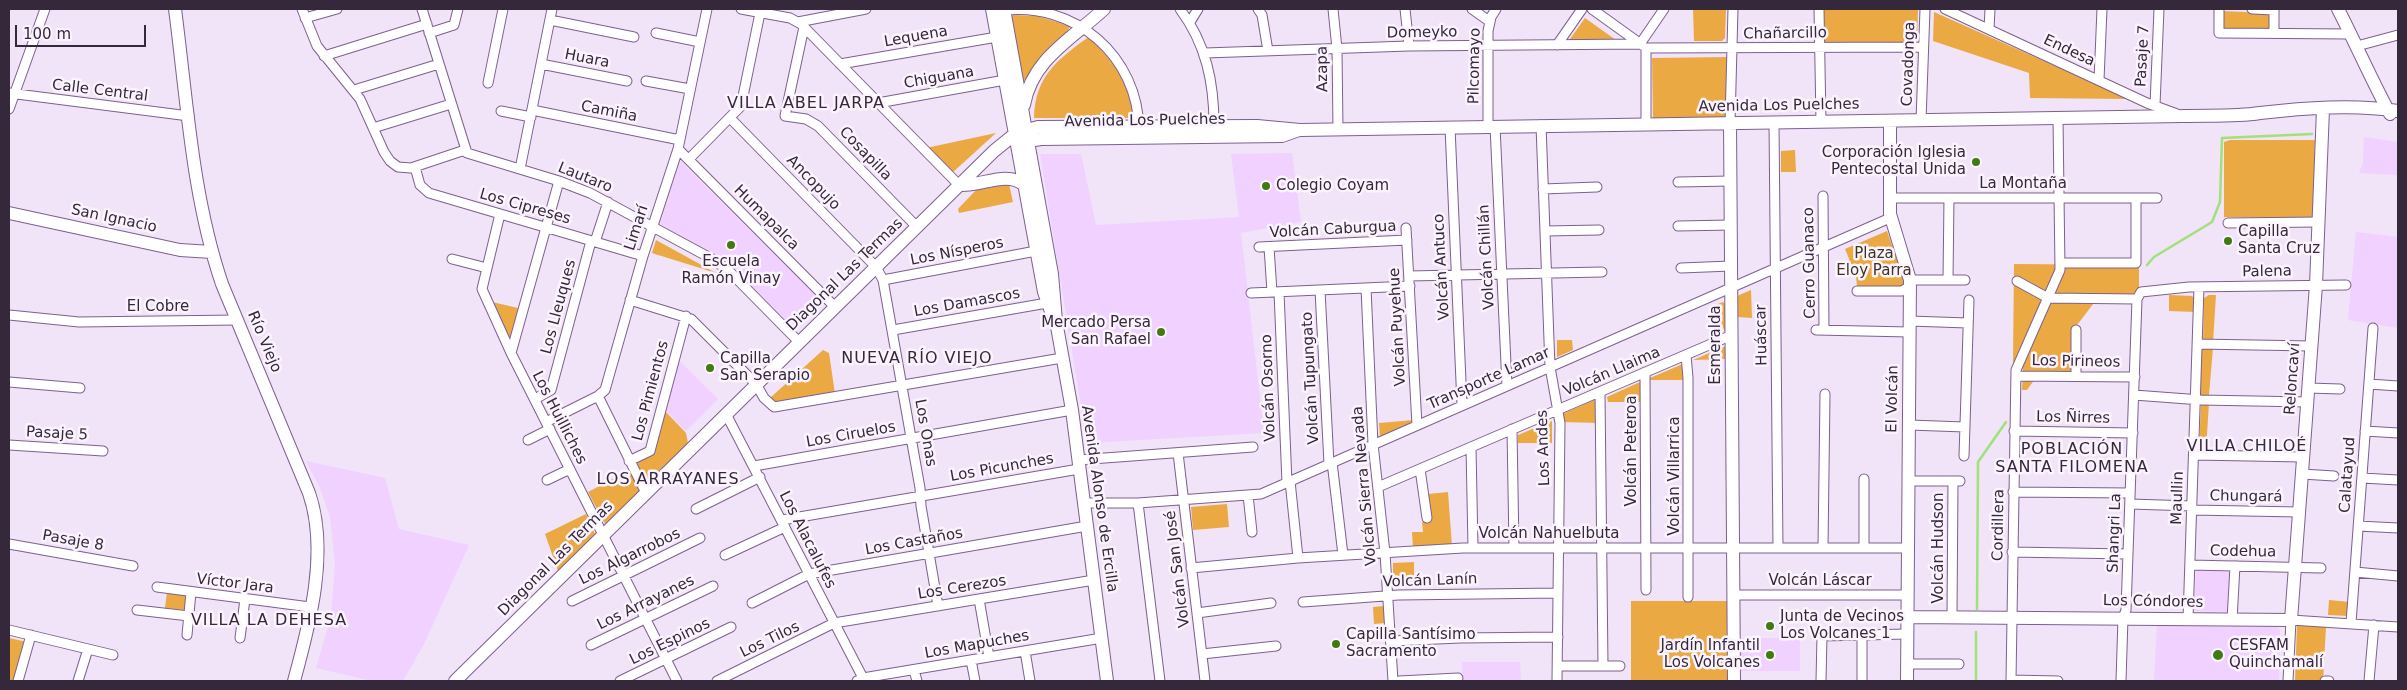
<!DOCTYPE html>
<html>
<head>
<meta charset="utf-8">
<style>
  body { margin:0 }
  #map { position:relative; width:2407px; height:690px; overflow:hidden; background:#f1e3f8; font-family:"DejaVu Sans",sans-serif }
  canvas { display:block }
  .frame { position:absolute; inset:0; border:10px solid #35283b; pointer-events:none }
  .scale { position:absolute; left:15px; top:25px; width:131px; height:22px; box-sizing:border-box; border:2px solid #35283b; border-top:0; padding-left:6px; font-size:15px; line-height:18px; white-space:nowrap; color:#35283b; -webkit-text-stroke:4px #fbf4fe; paint-order:stroke }
</style>
</head>
<body>
<div id="map">
<canvas width="2407" height="690"></canvas>
<div class="frame"></div>
<div class="scale">100 m</div>
</div>
<script>
const ctx = document.querySelector('canvas').getContext('2d');
ctx.lineJoin = 'round';
function fillPath(path, color) { ctx.fillStyle = color; ctx.fill(path, 'evenodd'); }
function stroke(path, color, width, dash) { ctx.strokeStyle = color; ctx.lineWidth = width; ctx.lineCap = dash ? 'butt' : 'round'; ctx.setLineDash(dash || []); ctx.stroke(path); }
function label(font, color, halo, rows, align = 'center') {
  ctx.font = font + ' "DejaVu Sans",sans-serif'; ctx.lineWidth = 5; ctx.setLineDash([]); ctx.textBaseline = 'middle'; ctx.strokeStyle = halo; ctx.fillStyle = color; for (const [text, x, y, turn = 0] of rows) {
    ctx.save(); ctx.translate(x, y); ctx.rotate((+turn || 0) * Math.PI / 180); ctx.textAlign = isNaN(turn) ? turn : align; if (halo) ctx.strokeText(text, 0, 0); ctx.fillText(text, 0, 0); ctx.restore();
  }
}
fillPath(new Path2D(`
  M2364,137l34,5 -1,33 -38,-2 4,-10z
  M1292,153l9,69 -60,11 23,200 -177,10 -47,-289h41l15,71 143,-8 -8,-63z
  M678,159l144,142 -30,28 -68,-67 -67,-40z
  M2356,232l42,5v91l-50,-8z
  M679,360l39,39 -32,32 -21,-21z
  M306,461l79,17 14,51 70,16 -45,99 -21,37h-31l-56,-13 15,-52 4,-53 -5,-46 -10,-29z
  M2196,570l34,2 -2,40 -34,-1z
  M2157,623l119,2 4,5 -1,51h-125z
  M1741,638h59v33h-59z
  M1462,662h58l1,19h-58z`), '#f0d1ff');
fillPath(new Path2D(`
  M1693,9h33l-1,29 -3,3h-28z
  M1822,9h96l-1,36 -94,-1z
  M2221,11l50,2v17l-51,-2z
  M1934,12l195,87 -99,-1 -1,-25 -96,-32z
  M1013,15l24,1 33,10 -5,10 -39,46 -4,-4 -12,-58z
  M1585,18l38,27 -58,1z
  M1087,38l4,1c23,24 40,44 42,79h-99c1,-41 22,-57 53,-80z
  M1728,57v62h-75l-1,-61z
  M996,133l-44,40 -26,-25z
  M2230,140h85l-2,78 -89,-1v-75z
  M1795,150l1,22h-15v-21z
  M1009,184l4,18 -54,11 -1,-4 18,-19z
  M1887,231l17,49v7h-47l-1,-11 -11,-27z
  M656,240l60,33 -64,-20z
  M2014,264l125,1v26l-5,5 -34,-1 -26,34 -1,44 -33,-1 -13,18h-5l1,-21 -10,-7z
  M1751,290l1,28 -15,-1v-21z
  M2169,295l23,1 4,4v12l-27,-1z
  M2209,295h7l-3,47h-10l1,-44z
  M492,302l26,6 -9,36z
  M1723,302l4,3v31l-14,-30z
  M1557,340h15l1,10 -16,7z
  M1726,346v13l-33,1z
  M2202,348h11l-4,47h-9z
  M823,350l6,3 6,41 -60,10 -5,-6z
  M1685,363v17h-35v-2z
  M1640,382l1,20h-33l-1,-5z
  M1601,397v26l-41,-1v-7z
  M2201,403h8l-3,47h-7z
  M664,410l22,23 2,10 -43,41 -12,-22 19,-10z
  M1414,420v3l-34,15 -1,-15z
  M1552,421v22h-34v-8z
  M630,470l10,20 -35,34 -17,-32z
  M1448,492l4,54 -39,3 -1,-17h11l-1,-10 8,-1 -2,-27z
  M1227,504l2,23 -36,3 -2,-23z
  M586,514l9,20 -37,37 -13,-37z
  M1414,562v17l-21,1v-17z
  M167,592l20,3 -2,15 -20,-2z
  M2329,600l21,2 -1,14 -21,-1z
  M1631,601h96v80h-96z
  M1384,606l1,17 -11,1 -1,-17z
  M2297,625l29,2 -3,54h-28z
  M9,638l18,4 -12,39h-6z`), '#eaa943');
stroke(new Path2D(`
  M2147,265l7,-8 58,-35 8,-20 2,-64 90,-4
  M1977,609l1,-147 28,-40
  M1976,681v-49`), '#a1e179', 2.5);
const street = new Path2D(`
  M302,9l15,37 43,53 24,53 6,9 8,6 13,1 54,-18
  M422,9l45,144 92,28 31,12 124,67 15,11 70,71
  M741,9l49,9 11,6 158,161
  M1180,9c26,35 34,73 34,116
  M1258,9l4,6 6,36
  M1333,9l4,40 1,80
  M1405,9l4,37
  M1472,9l17,12
  M1592,9l50,36
  M1819,9l2,113
  M1945,9l202,94 30,11
  M2219,9v24l132,1
  M2252,9l22,1v23
  M1000,11c75,-11 139,46 139,120
  M305,18l32,-9
  M550,20l84,17
  M798,22l68,-13
  M1190,22l8,-13
  M804,27l-19,89 21,3 12,7 99,101
  M1989,29l1,-20
  M429,33l25,-8 4,-16
  M656,33l44,9
  M1557,45l25,-36
  M2357,46l41,-11
  M1646,48l277,-1
  M1205,53l204,-7 231,-2 24,-35
  M324,56l103,-32
  M541,64l86,17
  M840,64l157,-27
  M2099,80l3,-71
  M646,81l44,8
  M488,83l15,-74
  M354,90l85,-26
  M9,93l180,23
  M878,103l127,-23
  M2155,105l4,-96
  M9,109l36,-100
  M532,110l148,30
  M501,111l30,6
  M730,118l146,149 7,13 37,208 1,18 17,100
  M1921,121l4,-112
  M1730,123l3,-114
  M1774,123l4,425
  M1646,124v-76
  M1541,125l9,242 10,56 -3,258
  M1488,126v-95l3,-14 5,-8
  M1495,126l12,260
  M1450,127l12,278
  M373,128l78,-24
  M678,149l157,158
  M689,159l52,-53 19,-93
  M415,167l5,18 9,8 214,63
  M520,169l32,-160
  M559,181l-48,172 166,328
  M1678,182l53,-1
  M1543,189l54,-2
  M1823,196l1,134
  M1889,198h268
  M500,214l-18,75 29,64
  M2228,223l90,-1
  M1678,226l53,-1
  M1406,228l11,197
  M1545,231l54,-1
  M595,242l13,-40
  M1259,247l148,-7
  M1269,247l3,45
  M452,259l35,9
  M2060,263h76v-65
  M1681,268l50,-2
  M1409,276l193,-4
  M883,280l153,-29
  M1910,280h55
  M1948,280l1,-82
  M2017,281l31,17 89,1 4,-7 48,-5 157,-2
  M1366,288l7,156 12,109 8,128
  M1320,290l9,174
  M1857,291h45l8,-5
  M1279,292l8,191
  M1251,293l159,-7
  M630,300l61,19 65,65 8,14 10,9 288,-49
  M9,315l70,7 158,-2
  M1909,321l59,2
  M893,330l154,-27
  M1816,330l94,2
  M2076,330v46
  M2197,344l114,2
  M1686,355l2,23v219
  M1645,372l1,218
  M2016,376l119,1
  M9,382l71,6
  M2369,384l29,2
  M2308,388l32,1
  M1600,392l3,274
  M2134,395l67,5 106,2
  M598,396l48,97
  M535,399l16,-9 40,-149
  M726,414l137,264
  M546,422l52,-26 7,-6 38,-134 35,-107 29,-140
  M1909,425l56,2
  M1512,429l2,119
  M2014,431l119,2
  M2365,431l33,2
  M528,440l22,-11
  M9,445l94,6
  M1471,447l2,101
  M1178,453l27,228
  M2194,455l109,2
  M1964,456l5,-156
  M1078,460l175,-13
  M629,461l21,-10 36,-135
  M1332,462l11,93
  M754,466l318,-56
  M1420,469l7,49
  M2302,474l32,2
  M2362,478l36,2
  M547,480l23,-11
  M1290,481l8,77
  M1908,481h52
  M1378,487l354,-152
  M2013,492l117,1
  M1248,495l4,37
  M1084,503h54l123,-9 629,-276
  M1138,503l22,178
  M2130,504l62,2
  M696,509l64,-32
  M2192,510l107,2
  M782,520l297,-51
  M2358,526l40,2
  M9,544l124,22
  M1823,548l2,-154
  M1864,548v-69
  M2012,552l116,2
  M725,555l60,-28
  M2190,565l131,3
  M1191,568l107,-10 165,-10h444
  M2355,572l43,4
  M157,587l153,20
  M1733,595h173
  M979,599l10,58
  M572,601l128,-63
  M1303,602l95,-7 160,-2
  M752,603l57,-29 278,-48
  M137,610l52,6
  M1197,613l74,-10
  M1952,616l1,-135
  M2188,619l11,-332
  M2232,620l3,-54
  M2351,623l22,-295
  M9,630l104,25
  M1862,634v47
  M187,635l4,-43
  M240,638l5,-39
  M1391,641l69,-3 98,-1
  M591,645l122,-59
  M1025,651l5,30
  M1202,654l74,-8
  M971,660l4,21
  M1907,664h52
  M1558,666h62
  M914,670l3,11
  M2011,680l47,1
  M18,681l13,-46
  M78,681l10,-32
  M620,681l111,-54
  M717,681l117,-58 260,-43
  M857,681l6,-3 239,-40
  M1399,681l59,-3
  M1821,681l1,-45 84,-2
  M2011,681l5,-311 44,-100 -2,-152
  M2121,681l2,-63 3,-8 11,-311
  M2288,681l3,-61 107,7
  M2325,681h4
  M2369,681l5,-56`);
const secondary = new Path2D(`
  M175,9c12,91 17,187 47,275l87,209c20,58 1,130 -15,188
  M992,9l52,283 9,25
  M1004,9l48,265 4,47 16,89 35,271
  M2338,9c18,35 33,70 52,105
  M1024,105c8,-46 49,-67 80,-96
  M1890,121v93l20,66 -3,401
  M1730,123l4,558
  M1022,142l19,-3 241,-3 17,-6
  M959,185c21,2 48,-15 65,0
  M9,213l171,37 32,2
  M1906,617l385,3 25,-335 7,-176
  M455,681l539,-530 21,-17 23,-7 219,-1 43,4 882,-14c26,-1 52,1 78,-3 44,-5 94,-9 138,-2`);
stroke(street, '#7e608d', 11);
stroke(secondary, '#7e608d', 14);
stroke(street, '#fff', 9);
stroke(secondary, '#fff', 12);
for (const [x, y, r, color] of [
  [1976,162,5,"#427a10"],
  [1266,186,5,"#427a10"],
  [2228,241,5,"#427a10"],
  [731,245,5,"#427a10"],
  [1161,332,5,"#427a10"],
  [710,368,5,"#427a10"],
  [1770,626,5,"#427a10"],
  [1336,644,5,"#427a10"],
  [1770,655,5,"#427a10"],
  [2218,655,6,"#427a10"]
]) { const dot = new Path2D(); dot.arc(x, y, r, 0, 2 * Math.PI); ctx.fillStyle = color; ctx.fill(dot); stroke(dot, '#fbf4fe', 2); }
label('15px', '#35283b', '#fbf4fe', [
  ["Domeyko",1422,33,-1],
  ["Chañarcillo",1785,34,-1],
  ["Lequena",916,37,-10],
  ["Endesa",2069,51,25],
  ["Pasaje 7",2143,56,-87],
  ["Huara",587,59,11],
  ["Covadonga",1909,64,-88],
  ["Pilcomayo",1475,66,-89],
  ["Azapa",1323,69,-91],
  ["Chiguana",939,78,-10],
  ["Calle Central",100,91,7],
  ["Avenida Los Puelches",1779,106,-1],
  ["Camiña",609,112,11],
  ["Avenida Los Puelches",1145,121,-1],
  ["Cosapilla",865,154,46],
  ["Lautaro",585,178,22],
  ["Ancopujo",813,183,46],
  ["La Montaña",2023,184],
  ["Los Cipreses",525,207,16],
  ["Humapalca",766,218,45],
  ["San Ignacio",114,219,12],
  ["Limarí",637,228,-72],
  ["Volcán Caburgua",1333,230,-3],
  ["Los Nísperos",957,252,-11],
  ["Volcán Chillán",1487,257,-93],
  ["Cerro Guanaco",1810,263,-91],
  ["Volcán Antuco",1442,267,-93],
  ["Palena",2267,272,-1],
  ["Diagonal Las Termas",845,275,-44],
  ["Los Damascos",967,303,-10],
  ["El Cobre",158,307],
  ["Los Lleuques",559,307,-75],
  ["Volcán Puyehue",1398,327,-93],
  ["Huáscar",1762,335,-91],
  ["Río Viejo",264,342,67],
  ["Esmeralda",1716,345,-90],
  ["Los Pirineos",2076,362,1],
  ["Volcán Llaima",1612,372,-23],
  ["Volcán Tupungato",1311,378,-93],
  ["Transporte Lamar",1489,379,-24],
  ["Reloncaví",2293,379,-86],
  ["Volcán Osorno",1269,388,-92],
  ["Los Pimientos",651,391,-75],
  ["El Volcán",1893,399,-89],
  ["Los Huilliches",559,418,63],
  ["Los Ñirres",2073,418,1],
  ["Los Onas",925,433,80],
  ["Pasaje 5",57,434,3],
  ["Los Ciruelos",851,435,-10],
  ["Los Andes",1544,448,-92],
  ["Volcán Peteroa",1632,451,-90],
  ["Los Picunches",1002,468,-10],
  ["Calatayud",2348,475,-86],
  ["Volcán Villarrica",1675,476,-90],
  ["Volcán Sierra Nevada",1365,486,-95],
  ["Chungará",2246,497,1],
  ["Maullin",2178,498,-88],
  ["Avenida Alonso de Ercilla",1099,499,82],
  ["Cordillera",1999,525,-89],
  ["Shangri La",2115,533,-88],
  ["Volcán Nahuelbuta",1549,534],
  ["Los Alacalufes",807,540,63],
  ["Pasaje 8",73,541,10],
  ["Los Castaños",914,542,-10],
  ["Volcán Hudson",1939,548,-90],
  ["Codehua",2243,552,1],
  ["Los Algarrobos",630,557,-26],
  ["Diagonal Las Termas",556,559,-45],
  ["Volcán San José",1178,569,-97],
  ["Volcán Lanín",1430,581,-2],
  ["Volcán Láscar",1820,581],
  ["Víctor Jara",235,584,7],
  ["Los Cerezos",962,588,-9],
  ["Los Cóndores",2153,602,1],
  ["Los Arrayanes",646,603,-26],
  ["Los Tilos",770,640,-26],
  ["Los Espinos",670,642,-26],
  ["Los Mapuches",977,645,-10]
]);
label('15px', '#35283b', '#fbf4fe', [
  ["Corporación Iglesia",1966,153,"right"],
  ["Pentecostal Unida",1966,170,"right"],
  ["Colegio Coyam",1276,186],
  ["Capilla",2238,232],
  ["Santa Cruz",2238,249],
  ["Escuela",731,262,"center"],
  ["Ramón Vinay",731,279,"center"],
  ["Mercado Persa",1151,323,"right"],
  ["San Rafael",1151,340,"right"],
  ["Capilla",720,359],
  ["San Serapio",720,376],
  ["Junta de Vecinos",1780,617],
  ["Los Volcanes 1",1780,634],
  ["Capilla Santísimo",1346,635],
  ["Sacramento",1346,652],
  ["Jardín Infantil",1760,646,"right"],
  ["Los Volcanes",1760,663,"right"],
  ["CESFAM",2229,646],
  ["Quinchamalí",2229,663]
], 'left');
label('15px', '#3f321f', '#fbf4fe', [
  ["Plaza",1874,254],
  ["Eloy Parra",1874,271]
]);
ctx.letterSpacing = '1px';
label('16px', '#35283b', '#fbf4fe', [
  ["VILLA ABEL JARPA",806,104],
  ["NUEVA RÍO VIEJO",917,359],
  ["VILLA CHILOÉ",2247,447],
  ["POBLACIÓN",2072,450],
  ["SANTA FILOMENA",2072,468],
  ["LOS ARRAYANES",668,480],
  ["VILLA LA DEHESA",269,621]
]);
ctx.letterSpacing = '0px';
</script>
</body>
</html>
